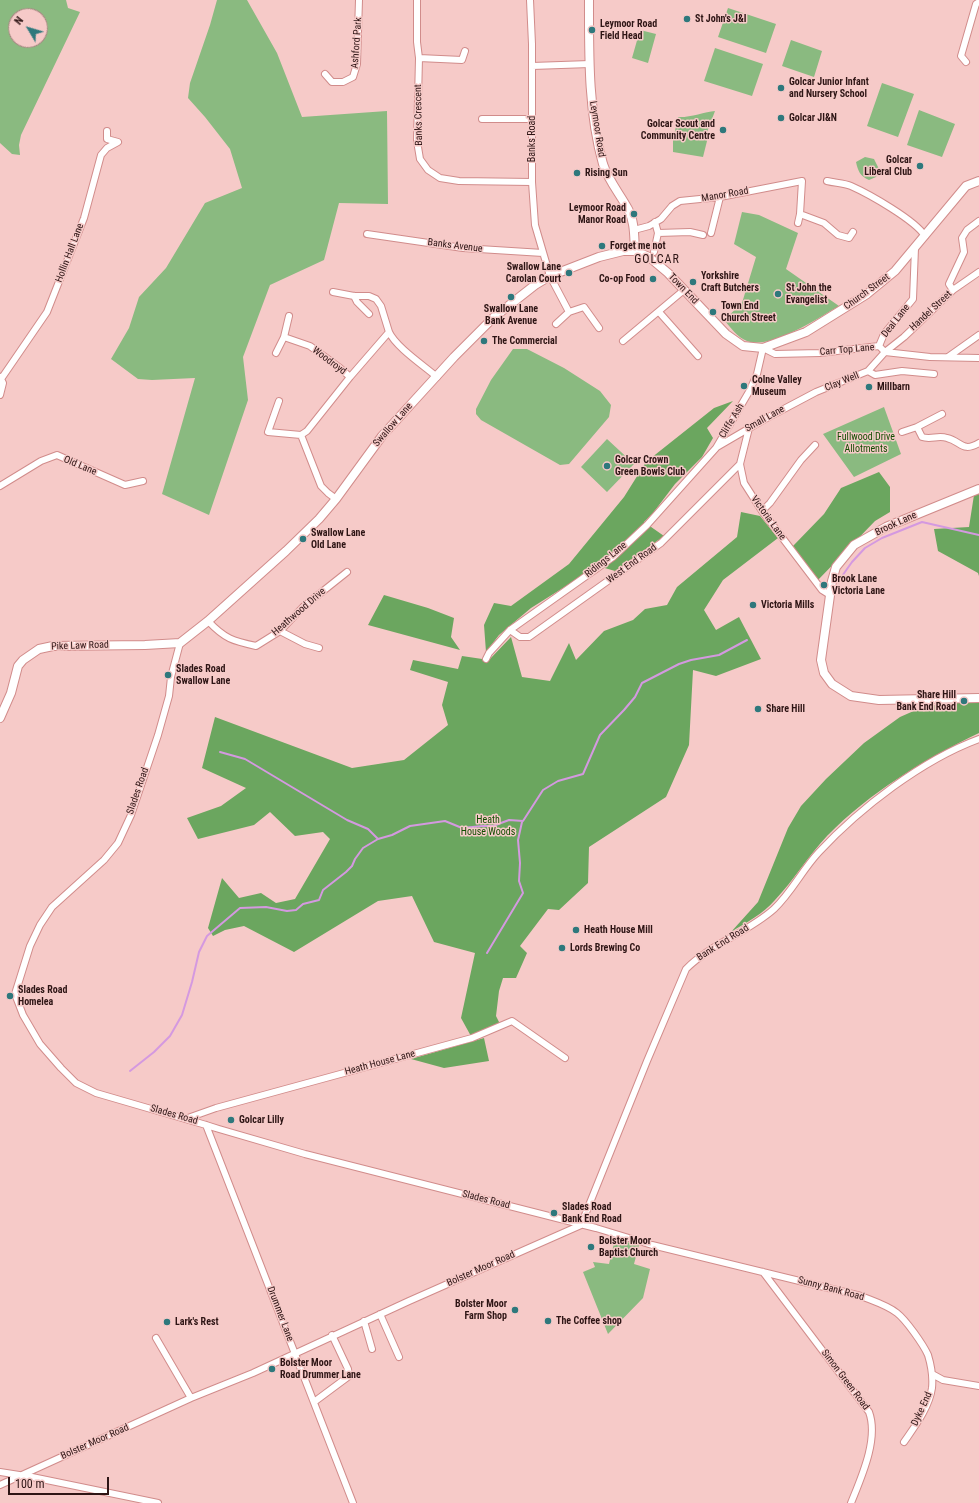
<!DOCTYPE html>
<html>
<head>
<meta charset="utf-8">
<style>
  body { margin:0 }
  #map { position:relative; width:979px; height:1503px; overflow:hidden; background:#f6cac8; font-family:"Roboto Condensed",sans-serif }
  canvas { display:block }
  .north { position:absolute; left:8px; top:8px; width:40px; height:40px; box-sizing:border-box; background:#f6cac8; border:1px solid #a68280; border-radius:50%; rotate:308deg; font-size:11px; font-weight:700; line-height:16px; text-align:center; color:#2e1515 }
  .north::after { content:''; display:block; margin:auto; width:14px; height:18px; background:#2e787c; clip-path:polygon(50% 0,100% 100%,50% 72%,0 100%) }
  .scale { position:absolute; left:8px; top:1477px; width:101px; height:18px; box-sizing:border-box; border:2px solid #2e1515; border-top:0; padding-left:5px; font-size:12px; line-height:14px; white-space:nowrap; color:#2e1515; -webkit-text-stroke:3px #f6cac8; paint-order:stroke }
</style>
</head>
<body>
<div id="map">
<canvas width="979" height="1503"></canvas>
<div class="north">N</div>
<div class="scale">100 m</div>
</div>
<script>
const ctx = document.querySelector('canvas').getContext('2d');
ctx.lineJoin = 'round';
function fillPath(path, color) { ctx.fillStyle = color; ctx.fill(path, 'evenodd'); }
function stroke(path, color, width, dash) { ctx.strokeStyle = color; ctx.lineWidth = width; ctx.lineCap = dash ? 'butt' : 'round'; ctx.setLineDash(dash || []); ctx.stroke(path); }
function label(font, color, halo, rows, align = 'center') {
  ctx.font = font + ' "Roboto Condensed",sans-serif'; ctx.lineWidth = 3; ctx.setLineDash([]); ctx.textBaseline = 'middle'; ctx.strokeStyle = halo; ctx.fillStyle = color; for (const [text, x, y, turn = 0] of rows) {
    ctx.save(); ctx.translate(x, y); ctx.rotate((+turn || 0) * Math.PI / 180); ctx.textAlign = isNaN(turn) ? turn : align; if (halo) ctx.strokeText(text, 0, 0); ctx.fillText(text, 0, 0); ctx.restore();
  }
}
fillPath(new Path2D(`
  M0,0h66l2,8 12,4 -59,123 -2,10 1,10 -8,-1 -12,-11zM16,16h24v24h-24z
  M217,0h30l30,53 25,64 85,-6 1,93 -49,-1 -15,57 -54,25 -27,72 5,43 -39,115 -47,-21 33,-116 -43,2 -14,-1 -27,-20 18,-31 10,-31 27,-29 39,-65 37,-15 -12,-39 -25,-32 -17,-19 2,-15 20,-58z
  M728,8l48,16 -10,29 -48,-16z
  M640,30l16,4 -8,29 -16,-5z
  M791,40l31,11 -8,26 -32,-11z
  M715,48l48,16 -11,32 -48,-15z
  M882,83l32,11 -16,43 -31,-11z
  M919,110l36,14 -13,33 -35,-12z
  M715,111l-9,24 1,6 -4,16 -30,-5v-12l5,-23c10,1 27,-5 37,-6z
  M865,157l9,2 5,10 -3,8 -7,3c-9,-4 -11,-9 -13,-18z
  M742,212l17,3 39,18 -12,36 53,37c-21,12 -68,44 -92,35 -10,-4 -16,-13 -23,-21l18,-17 14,-46 -22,-13z
  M513,349h14l37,19 36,23 11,14 -2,12 -40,47 -9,1 -79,-45 -5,-6v-5l15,-29z
  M884,407l17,47 -47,23 -31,-43z
  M607,439l27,25 -27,28 -26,-25z
  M615,1239l24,6 -5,19 16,5 -7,29 -35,36 -25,-62 12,-5 -2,-5 16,2z`), '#8aba80');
fillPath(new Path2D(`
  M733,401l-26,27 6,10 -11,19 -27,27 -22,29 -9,9 20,14 -49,35 -17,-5 -67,42 -32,27 -13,17 -2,-27 10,-22 17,3 58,-42 55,-67 22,-35 68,-54z
  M879,472l11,15v25l-15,9 -57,59 -25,-34 31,-32 17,-26z
  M979,494v82l-1,-3 -40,-22 -4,-22 35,-2 5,-32z
  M741,512l19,4 18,22 -55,42 -19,30 12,20 23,-13 22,42 -45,17 -23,-6 -4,75 -23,52 -77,50 -1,36 -29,27 -11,-1 -28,37 7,7 -11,25h-13l-4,13 -3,25 4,8 -28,14 -11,-20 14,-65 -41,-11 -22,-46 -34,5 -84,51 -50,-26 -19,4 -12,6 -5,-8 14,-50 17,20 22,-5 15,10 19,-4 35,-60 -7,-7 -28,4 -25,-24 -16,13 -56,14 -11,-21 34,-12 25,-18 -44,-20 13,-51 137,51 52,-8 44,-35 -6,-20 6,-23 -38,-12 3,-10 45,9 4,-13 27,4 22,-23 11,40 28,4 19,-38 7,17 28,-29 29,-11 12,-11 22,-4 10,-18 60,-50z
  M384,595l44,13 26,10 -3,19 9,13 -92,-25z
  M979,701v32c-55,27 -109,59 -152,103 -19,20 -33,44 -52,64 -12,14 -28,22 -44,32l27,-30 30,-74 13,-22 25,-27 38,-36 36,-26 25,-11z
  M484,1038l5,23 -45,7 -33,-9z`), '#6ba65f');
stroke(new Path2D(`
  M840,579l12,-17 13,-14 17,-10 40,-16 57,13
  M220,752l25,7 102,61 21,9 10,10
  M487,953l36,-60 -4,-12 1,-18 -2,-23 4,-18
  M130,1071l24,-19 16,-16 12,-21 10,-33 7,-30 8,-16 33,-28 26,-1 21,4 9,-1 7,-6 16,-4 4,-10 23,-18 6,-6 3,-7 8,-11 15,-9 14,-4 18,-9 35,-5 17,7 21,-2h10l16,-6 14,1 20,-31 15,-9 25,-7 17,-39 24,-25 11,-13 7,-14 37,-19 12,-4 28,-5 28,-15`), '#d499e0', 2);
const minor = new Path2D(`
  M417,0v42l2,16 -2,83 3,18 8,11 12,8 19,3 73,1
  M530,0l2,44v138l3,43 15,51 19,36 -13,12
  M419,58l43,2 3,-9
  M966,62l-5,-6 15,-52 3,-2
  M532,66l58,-2
  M325,74l7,8h11l10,-5 4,-13 2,-64
  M482,119h50
  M827,181c8,2 17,2 24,5 18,8 64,34 74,50
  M800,214l24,9 14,12 11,3 4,-6
  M634,230l15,-4 12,-7 11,-13 8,-5 40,-4 82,-16 -2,33 -2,9
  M658,233l32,-1 13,3
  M711,233l9,-36
  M367,234l96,14 80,5
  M654,252l4,-19 -3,-11
  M953,290l-4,-6 15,-32 -2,-14 5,-8 12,-9
  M354,296l3,6 12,12
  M569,312l15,-5 15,21
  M659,312l39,44
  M289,316l-5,21 26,9 30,22 10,9
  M389,332c7,15 34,33 48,45
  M623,341l61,-51
  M879,346l5,-12 29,-35 2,-51
  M276,353l8,-16
  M948,357l31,-22
  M868,371l7,4 27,-4 32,3
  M0,377l3,6 -3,12
  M1,379l46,-67 37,-94 17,-63 6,-7 11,-6 -11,-3v-8
  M279,401l-11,31 33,3 20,51 7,7 8,6
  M917,427l25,-13
  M749,428l-9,36 4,19 18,28 60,79 8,5
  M902,432l15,-5 5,10c9,3 16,-2 25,1 14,3 15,15 32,5
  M301,435l6,-4 43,-54 39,-45 -8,-26 -5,-7 -7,-3h-15l-21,-4
  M717,447l48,-28 51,-27 52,-21 17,-19 19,-15 49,-47 26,-18
  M0,486l41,-25 16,-6 68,30 18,-4
  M762,511l8,-8 31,-43 14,-15
  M208,621c17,18 25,20 48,25l24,-15 23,-24 44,-35
  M510,630l10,7h9l132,-94 79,-79
  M280,631l25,13 14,4
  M180,643l-9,34 -2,19 -11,39 -27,80 -13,28 -14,17 -52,47 -12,18 -10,21 -15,48 8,21 17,29 21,24 15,15 20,10 110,32 13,4 86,25 291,74 56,17 209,51c12,5 26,9 36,17 9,7 26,31 31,42 3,10 5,23 4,33 -3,20 -17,38 -28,54
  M486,659l3,-6 21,-23 103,-73 34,-32 69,-77 34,-58 7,-16 6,-26 12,6 45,-1 59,-7 6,6 45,5 49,1
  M185,1119l31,-11 256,-70 40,-17 53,37
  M206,1125l147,378
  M581,1225l66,-164 39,-92c26,-26 61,-36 88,-60 18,-17 28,-39 45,-57 41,-44 103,-92 160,-113
  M763,1272l106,140c10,27 -8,66 -18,91
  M380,1314l19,43
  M364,1321l8,28
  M156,1338l35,60
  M932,1374l11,6 36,6
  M314,1402l35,-26 -1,-7 -16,-34
  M0,1472l32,5 126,26
  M0,1485l191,-87 62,-25 156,-72 172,-76`);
const tertiary = new Path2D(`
  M589,0c0,54 -1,111 14,164 5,16 17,30 25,45 7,13 6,28 7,42
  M979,489l-93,38 -32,18 -18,22 -4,14 -11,79 3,13 8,11 19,12 28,4 100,-2
  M0,718l11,-25 7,-27 5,-6 16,-11 14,-3 92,-1 35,-2 28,-22 78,-70 33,-32 17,-20 46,-63 72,-79 39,-39 42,-33 15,-9 49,-19 24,-6h12l14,6 19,16 58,61 17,12 20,2 43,-16 61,-38 28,-23 71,-85 13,-5`);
stroke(minor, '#d18c8b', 8);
stroke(tertiary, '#d18c8b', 10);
stroke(minor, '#fff', 6);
stroke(tertiary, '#fff', 8);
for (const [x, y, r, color] of [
  [687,19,4,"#2e787c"],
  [592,30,4,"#2e787c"],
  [781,88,4,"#2e787c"],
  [781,118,4,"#2e787c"],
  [723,130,4,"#2e787c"],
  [920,166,4,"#2e787c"],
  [577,173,4,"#2e787c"],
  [634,214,4,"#2e787c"],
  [602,246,4,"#2e787c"],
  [569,273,4,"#2e787c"],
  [653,279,4,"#2e787c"],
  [693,282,4,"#2e787c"],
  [778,294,4,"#2e787c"],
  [511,297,4,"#2e787c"],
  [713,312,4,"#2e787c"],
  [484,341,4,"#2e787c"],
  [744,386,4,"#2e787c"],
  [869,387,4,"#2e787c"],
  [607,466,4,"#2e787c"],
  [303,539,4,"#2e787c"],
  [824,585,4,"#2e787c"],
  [753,605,4,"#2e787c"],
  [168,675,4,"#2e787c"],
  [964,701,4,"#2e787c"],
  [758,709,4,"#2e787c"],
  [576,930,4,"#2e787c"],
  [562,948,4,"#2e787c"],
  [10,996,4,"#2e787c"],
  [231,1120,4,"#2e787c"],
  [554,1213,4,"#2e787c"],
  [591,1247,4,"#2e787c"],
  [515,1310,4,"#2e787c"],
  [548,1321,4,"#2e787c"],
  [167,1322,4,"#2e787c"],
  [272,1369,4,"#2e787c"]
]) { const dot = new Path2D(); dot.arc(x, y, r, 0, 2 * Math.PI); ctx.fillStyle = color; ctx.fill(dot); stroke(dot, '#f6cac8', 1.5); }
label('bold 10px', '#2e1515', '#f6cac8', [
  ["St John's J&I",695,19],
  ["Leymoor Road",600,24],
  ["Field Head",600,36],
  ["Golcar Junior Infant",789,82],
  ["and Nursery School",789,94],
  ["Golcar JI&N",789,118],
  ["Golcar Scout and",715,124,"right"],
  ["Community Centre",715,136,"right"],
  ["Golcar",912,160,"right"],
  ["Liberal Club",912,172,"right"],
  ["Rising Sun",585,173],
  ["Leymoor Road",626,208,"right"],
  ["Manor Road",626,220,"right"],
  ["Forget me not",610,246],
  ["Swallow Lane",561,267,"right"],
  ["Carolan Court",561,279,"right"],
  ["Yorkshire",701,276],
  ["Craft Butchers",701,288],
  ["Co-op Food",645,279,"right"],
  ["St John the",786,288],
  ["Evangelist",786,300],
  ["Town End",721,306],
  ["Church Street",721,318],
  ["Swallow Lane",511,309,"center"],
  ["Bank Avenue",511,321,"center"],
  ["The Commercial",492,341],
  ["Colne Valley",752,380],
  ["Museum",752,392],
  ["Millbarn",877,387],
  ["Golcar Crown",615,460],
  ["Green Bowls Club",615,472],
  ["Swallow Lane",311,533],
  ["Old Lane",311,545],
  ["Brook Lane",832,579],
  ["Victoria Lane",832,591],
  ["Victoria Mills",761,605],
  ["Slades Road",176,669],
  ["Swallow Lane",176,681],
  ["Share Hill",956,695,"right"],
  ["Bank End Road",956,707,"right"],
  ["Share Hill",766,709],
  ["Heath House Mill",584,930],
  ["Lords Brewing Co",570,948],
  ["Slades Road",18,990],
  ["Homelea",18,1002],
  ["Golcar Lilly",239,1120],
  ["Slades Road",562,1207],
  ["Bank End Road",562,1219],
  ["Bolster Moor",599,1241],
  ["Baptist Church",599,1253],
  ["Bolster Moor",507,1304,"right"],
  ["Farm Shop",507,1316,"right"],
  ["The Coffee shop",556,1321],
  ["Lark's Rest",175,1322],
  ["Bolster Moor",280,1363],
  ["Road Drummer Lane",280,1375]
], 'left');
label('10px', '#2e1515', '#f6cac8', [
  ["Ashford Park",357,43,-86],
  ["Banks Crescent",419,115,-91],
  ["Leymoor Road",597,129,81],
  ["Banks Road",532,139,-90],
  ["Manor Road",725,195,-10],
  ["Banks Avenue",455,246,7],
  ["Hollin Hall Lane",70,253,-69],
  ["Town End",683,289,46],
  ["Church Street",867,292,-36],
  ["Handel Street",931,311,-43],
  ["Deal Lane",896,321,-52],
  ["Carr Top Lane",847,350,-5],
  ["Woodroyd",329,361,37],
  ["Clay Well",842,382,-22],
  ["Small Lane",765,419,-29],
  ["Cliffe Ash",732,421,-59],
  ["Swallow Lane",393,425,-49],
  ["Old Lane",80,466,23],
  ["Victoria Lane",768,518,54],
  ["Brook Lane",896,524,-25],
  ["Ridings Lane",606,560,-39],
  ["West End Road",632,564,-36],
  ["Heathwood Drive",299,612,-41],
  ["Pike Law Road",80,646,-2],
  ["Slades Road",138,791,-71],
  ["Bank End Road",723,943,-32],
  ["Heath House Lane",380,1063,-15],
  ["Slades Road",174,1115,16],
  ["Slades Road",486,1200,14],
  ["Bolster Moor Road",481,1269,-24],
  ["Sunny Bank Road",831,1289,15],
  ["Drummer Lane",280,1314,69],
  ["Simon Green Road",845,1380,53],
  ["Dyke End",922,1409,-65],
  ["Bolster Moor Road",95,1442,-24]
]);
label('10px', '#114d01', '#f6cac8', [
  ["Fullwood Drive",866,437],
  ["Allotments",866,449],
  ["Heath",488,820],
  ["House Woods",488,832]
]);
ctx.letterSpacing = '1px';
label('12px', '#2e1515', '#f6cac8', [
  ["GOLCAR",657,260]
]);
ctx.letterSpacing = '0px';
</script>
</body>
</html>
